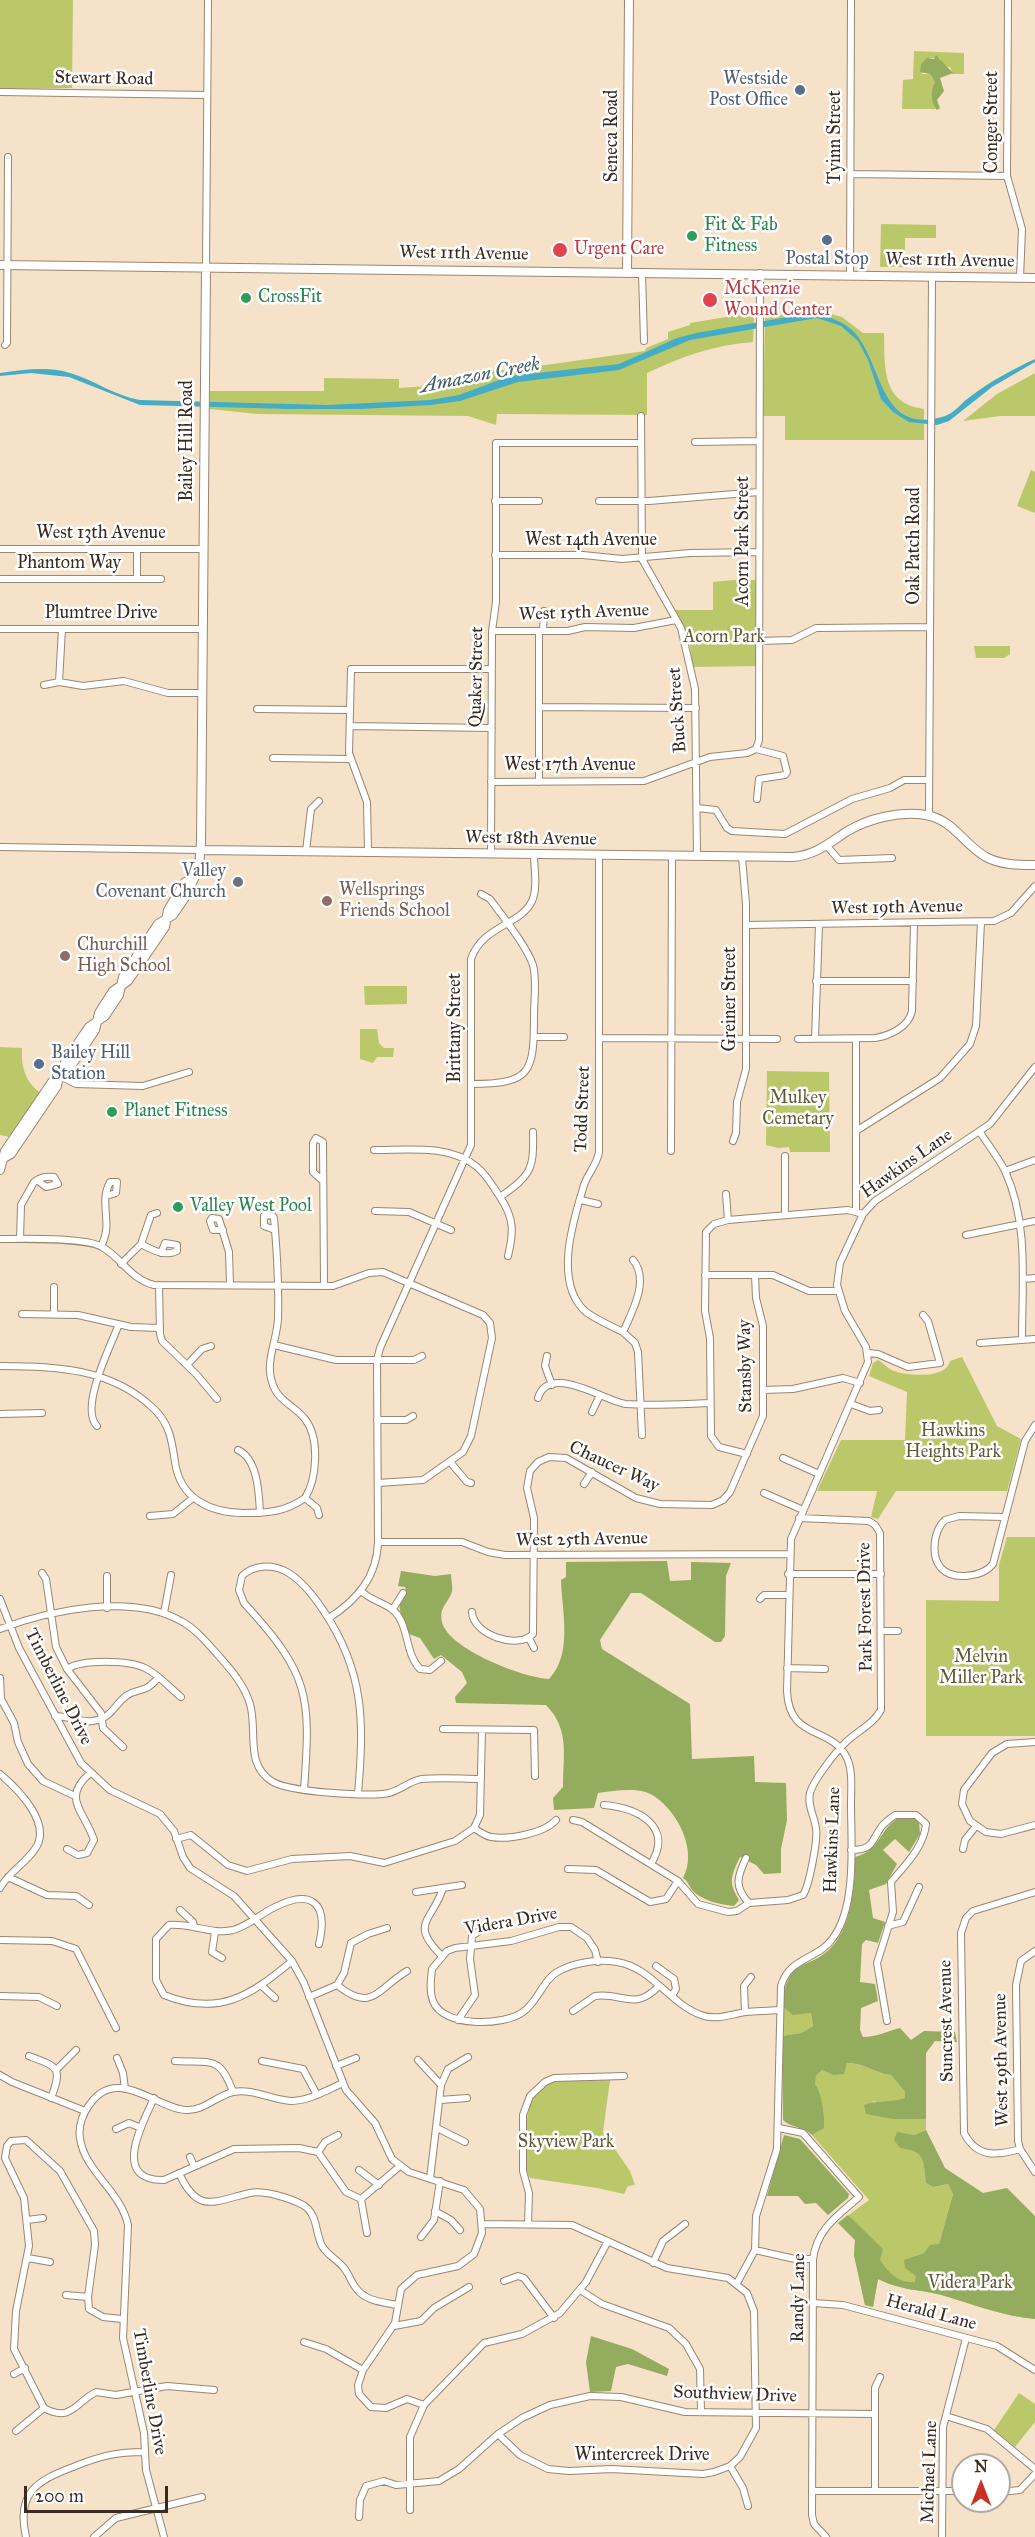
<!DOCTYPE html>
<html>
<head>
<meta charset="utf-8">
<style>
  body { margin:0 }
  #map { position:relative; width:1035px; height:2537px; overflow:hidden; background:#f5e2c8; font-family:"IM FELL Great Primer",serif }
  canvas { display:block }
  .north { position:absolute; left:951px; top:2453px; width:60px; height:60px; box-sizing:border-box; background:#fff; border:2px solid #b1aaa5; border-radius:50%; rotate:0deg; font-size:16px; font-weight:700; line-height:24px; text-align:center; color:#3b2a1e }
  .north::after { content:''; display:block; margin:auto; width:21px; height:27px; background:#c8321e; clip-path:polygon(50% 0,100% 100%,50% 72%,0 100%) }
  .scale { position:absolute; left:24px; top:2486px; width:144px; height:27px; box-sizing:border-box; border:3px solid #3b2a1e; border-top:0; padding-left:8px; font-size:18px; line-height:21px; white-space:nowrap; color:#3b2a1e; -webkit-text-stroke:4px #fff; paint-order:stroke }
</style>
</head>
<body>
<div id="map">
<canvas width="1035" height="2537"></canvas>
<div class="north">N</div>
<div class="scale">200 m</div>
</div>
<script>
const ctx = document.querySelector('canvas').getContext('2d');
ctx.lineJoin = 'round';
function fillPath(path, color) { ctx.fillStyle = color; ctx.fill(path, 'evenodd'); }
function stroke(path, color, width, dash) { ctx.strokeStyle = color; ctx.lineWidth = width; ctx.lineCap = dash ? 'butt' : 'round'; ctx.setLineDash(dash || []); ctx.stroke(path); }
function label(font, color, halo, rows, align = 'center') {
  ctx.font = font + ' "IM FELL Great Primer",serif'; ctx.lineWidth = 5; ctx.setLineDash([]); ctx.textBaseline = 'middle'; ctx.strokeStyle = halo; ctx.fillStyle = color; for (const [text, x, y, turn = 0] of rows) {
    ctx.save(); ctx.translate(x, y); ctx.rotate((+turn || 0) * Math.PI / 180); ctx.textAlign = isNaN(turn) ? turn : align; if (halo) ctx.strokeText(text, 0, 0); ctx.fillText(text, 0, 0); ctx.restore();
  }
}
fillPath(new Path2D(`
  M0,0h73l-1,88 -72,1z
  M914,51l50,2v21h-12l-1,-6 -9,-4 -2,-6h-10l-8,16h8l5,8c-3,6 -3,22 1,27h-34l1,-29 10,-1z
  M881,224l55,1v13h-31v29h-25z
  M820,311l22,6 21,16h21c1,34 -3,70 40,76v31h-139v-24h-22l2,-100z
  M750,313l4,3 -1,26c-39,3 -70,14 -106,31v42l-150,-1 -1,11 -28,-9 -211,-2 -47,-5v-18h114v-13l75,1v9l44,-3 44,-15h23l135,-19 1,-3 22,-9v-7l22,-7v-2z
  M1035,373v43h-35l-37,5 34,-27z
  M1031,470l4,2v41l-18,-7z
  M733,580h23v86l-63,1 -4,-27 -17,-30h41v-28z
  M974,646h36v8l-6,4h-28z
  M364,986h43v18l-42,1z
  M360,1029h17l2,14 5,5h10l-1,9h-16l-4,6 -13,-4z
  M0,1047l22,1c-1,19 3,34 19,45l-31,44 -10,-2z
  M767,1071l62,1 1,80h-40l-1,-5 -11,1 -12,-3z
  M962,1357l35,69 24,13 -14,52h-111l-18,28 -7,-2 6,-26h-60l24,-51h64l2,-48 -38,-16 4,-13 5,-3c6,3 10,9 16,11 14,5 53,8 56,-10z
  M1007,1537h28v199h-109v-136l73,1v-36z
  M782,2006l29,7 2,13 -12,7 -19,3z
  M847,2063c16,0 27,10 44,12l14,17v7l-20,5 -13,-3 21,18h33v11l-12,5 -17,-2 3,15 15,1 8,9 3,25 7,4 15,-3 5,10 -14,50 -15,9 -19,7 130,59c-32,-3 -60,-14 -90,-23 -25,-7 -43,-5 -67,-17l-5,28 -8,-2 -11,-50 1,-15 -17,-17 31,-23 -57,-65 12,-8c1,-12 -2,-33 -10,-43l2,-8 6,-6 11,5z
  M610,2080l-7,52 27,39 5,14 -7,1 -4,8 -27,-6 -67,-10 -3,-6c0,-31 -10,-83 32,-92 16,-3 35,0 51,0z
  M1019,2393l16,11v18l-20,25 -21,-17z`), '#bbc86a');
fillPath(new Path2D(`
  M936,55l17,18 -13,5 4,13 -7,9 3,8 -3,2c-6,-6 -7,-19 -2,-28l-5,-8 -10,-2 1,-8 6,-6 7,1z
  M667,1561l3,20 21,-1v-18l40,1 -5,13 -1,60 -4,6h-6l-74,-49h-10l-31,47 2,9 88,55 2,55 62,-3 1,26 31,1 1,37 -6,29v24l-17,1 -8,-9 -16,-8c-9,19 -12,25 -1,43l-5,6c-15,-2 -32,-5 -42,-16 -3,-4 -4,-9 -9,-12 15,-27 -5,-66 -29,-82 -15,-10 -39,-5 -56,-3l-4,15 -40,2 -1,-12 10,-11c0,-33 7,-57 -17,-82l-90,-2 -1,-6 12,-14 -5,-11 -21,-17 -7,4 -14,-21 -11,-4c-5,-16 -17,-29 -2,-41l-2,-6 -7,-1 3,-15 34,5 16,-2c0,5 2,13 1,18 -5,13 -13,15 -10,30 6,27 82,56 107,57 24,-25 13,-67 12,-99l5,-3v-15z
  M900,1817h11l8,4 1,13 -11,18 -14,-13 -12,11 14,14 -11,20 -17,6 4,28 12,4 -7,21 -12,-3 -4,4 -2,38 15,2 3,17 -17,7 -1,22 3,7c14,0 24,-6 37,-9l11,12 13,-9 31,1 2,10 -22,-1 -9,12v66h-33l-27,-5 -2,-9c11,-5 27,-2 41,-7v-6l-14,-17c-17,-2 -27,-12 -44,-12l-3,11 -11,1 -11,-5 -6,6 -1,8c7,10 10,31 9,44l-12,7c-10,-9 -23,-8 -29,-15l-1,-84 19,-3 12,-7 -2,-13 -18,2 -11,-9c6,-55 29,-32 53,-63 17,-22 20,-59 20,-86 27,-7 23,-28 45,-40z
  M926,2130l19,38 38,25 24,-5 28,28v103c-32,-3 -60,-14 -90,-23 -25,-7 -43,-5 -67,-17l-5,28 -8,-2 -11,-50 1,-15 -17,-17 10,-8 35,34 -3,11c8,12 19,24 35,22l1,-6 -11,-8 -1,-8 20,-7 6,-8 9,-1 14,-50 -5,-10 -15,3 -7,-4c-3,-23 0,-32 -26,-35l-6,-8 3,-8 17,3z
  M784,2135l16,4 49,55 -1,4 -20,17 -12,-12 -11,1 -7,-8h-31z
  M591,2336l41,13 37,20 -2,7 -39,-12 -12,3 -5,24 -21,1 -4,-30z`), '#94ac5e');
fillPath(new Path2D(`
  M811,313c14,3 31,7 42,18 30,30 25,104 89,86 12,-3 19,-14 29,-21 20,-15 42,-27 64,-37v3l-43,25 -43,34 -12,4 -28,-3 -16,-10 -12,-13 -13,-39 -10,-19 -17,-15 -24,-8 -127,22 -71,30 -101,12 -58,19 -29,4 -69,4h-72l-150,-4 -71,-28 -38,-4 -31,3v-3c24,-3 46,-7 70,0 24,7 45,23 70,27l187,5 103,-5 29,-5 51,-19 109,-12 58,-26 19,-5z`), '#45acc5');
const minor = new Path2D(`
  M1008,0l-1,176 15,53 -2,49
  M0,92l207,3
  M851,174l156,2
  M206,267l2,-267
  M642,272l2,69
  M850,275l1,-275
  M5,345l2,-2 1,-186
  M641,416l1,143 39,69 14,61 2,167
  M695,442l64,-1
  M495,501h44
  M599,501h50l110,-9
  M0,549h202
  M495,555h88l39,4 68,-6 68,-1
  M0,579h161
  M137,579v-30
  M0,629h202
  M492,631h76l17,-4 49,1 42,-8
  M543,631l1,-20
  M759,641l33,-1 24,-12 114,-1
  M59,682l3,-53
  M44,685l15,-3 24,4 41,-5 44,12h34
  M539,707l157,1
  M257,709l93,1
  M350,726l141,2
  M756,749l3,-9 1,-467
  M756,749l27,7 4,16 -2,3 -26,4 -2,20
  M273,758l77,1
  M491,782l153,-1 66,-24 37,-4 9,-4
  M539,782v-151
  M697,808l19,2 11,18 5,3 53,3 67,-35 38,-11 14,-8h25
  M929,815l3,-539
  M827,846l12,14 53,-2
  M0,847l201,3
  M306,851l5,-42 8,-8
  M368,852l-1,-50 -18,-49 2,-84h140
  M491,853l1,-222 4,-29v-159h145
  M599,855v297c-2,13 -11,21 -15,33 -11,36 -31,98 2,127 11,8 25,14 37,20 9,-20 27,-52 10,-72
  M746,925l248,-4 17,-8 24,-27
  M816,981h97
  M534,1037h30
  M600,1038l177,1
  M798,1039l77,-1c14,-2 34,-11 37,-27l2,-88
  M815,1039l4,-115
  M856,1039v171
  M60,1076l16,8 67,2 46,-14
  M471,1084c60,0 63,-11 63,-68 0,-16 3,-36 -1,-51 -7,-20 -30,-48 -43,-66l-9,-5
  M856,1131l84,-53 30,-34 6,-18 5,-104
  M980,1132c8,13 18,25 25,39 24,52 17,112 17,168
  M733,1141l3,-8 1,-31 9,-33v-165l-4,-47
  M374,1150c33,0 76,-6 103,17 10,8 16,20 23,30
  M671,1151l1,-295
  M785,1156v59
  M1005,1171l30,-11
  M323,1181l-10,-9v-29l3,-5 7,4 1,144
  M726,1194l2,26
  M581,1200l17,4
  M375,1211l34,1 42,18
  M223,1230h-10l-3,-9 2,-3 7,1 10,33 1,33
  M275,1230l-11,-4v-10l8,-1 2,3c3,33 5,67 4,101 -1,21 -13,43 -6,63 5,19 22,23 33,37 15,19 12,60 0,79
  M966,1235l69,-14
  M0,1239c22,0 85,-2 102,8 20,11 28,32 52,38l179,1 36,-13 14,-1 100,43 7,8 2,15 -21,98 -8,16 -40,28 -45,3
  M20,1239l1,-34 13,-23c7,-5 12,-6 20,-5l4,7 -12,3 -9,-7
  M141,1244c11,6 24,13 36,7v-6l-12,-2 -4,10
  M101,1246c13,-23 -3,-42 9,-64h7l-1,11 -10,3
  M508,1256c6,-25 6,-38 -8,-59 31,-22 34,-27 33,-65
  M121,1264l20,-20 10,-29 6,-2
  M705,1275h68l36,16h29
  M1023,1279l12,-1
  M159,1285l1,49 2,7 35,34 20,24
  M22,1314l56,1 53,12 29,1
  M54,1314v-27
  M623,1332l12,11 3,9 4,83
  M980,1343l55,-4
  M274,1345l62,15h78l8,-4
  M868,1353l10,1 30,13 32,-4 -12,-42 -5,-6
  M547,1356l-2,10 7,19
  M187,1365l15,-16 9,-3
  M0,1366c55,0 112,2 154,43 16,15 18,33 21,53 5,37 36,51 69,51 24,0 41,-1 61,-15l12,10 2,7
  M763,1390l30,-1 50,-11 17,5
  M538,1398c11,-36 68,4 88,6 27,2 56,0 84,-1
  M851,1404l19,7 9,-1
  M592,1412l8,-17
  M0,1414l42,-1
  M377,1420h29l7,-4
  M97,1426c-18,-18 14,-81 22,-102
  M238,1450c20,9 21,44 22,63
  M747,1454l-28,-7 -8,-11 -1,-98 -5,-27 1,-79 8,-8 14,-4 120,-10 15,4
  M783,1458l36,16
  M451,1463l16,19 4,1
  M584,1484l8,-12
  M764,1493l39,17
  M150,1516l23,-2 20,-16
  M1005,1517l-46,-1 -14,4c-11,10 -15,35 -4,48 12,13 42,9 52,-4l32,-123 10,-16
  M378,1542h84l26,10 17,3 283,-1
  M42,1573l4,6 10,68 11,22 34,44 2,15 20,19
  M788,1574h93
  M107,1576v32
  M361,1591c11,11 31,13 38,26 10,16 7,37 21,52l10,1 11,-9
  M0,1599l19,49 62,115 29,27 50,24 14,17 9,26 7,11 44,28 58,65 12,22 42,107 29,33 17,36 17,13 55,18 16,19 2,24 -8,21 -16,12 -41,9 -16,14 -6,34 -32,47 -5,15 1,9 12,13 15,1 21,-9 17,6
  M760,1599l4,-4h24
  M393,1609l10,-16
  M472,1612c1,23 46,38 61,22l1,-116 -7,-30 3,-17 8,-9 11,-5 17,1 70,40 24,6 52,1 11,-5 7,-8 33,-76v-90l-7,-28 -1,-23
  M164,1613l7,-38
  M329,1618c28,-18 48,-41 49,-76l-1,-182 3,-12 91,-203v-186c11,-33 50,-34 61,-58 6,-13 2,-33 2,-47
  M0,1629c50,-19 132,-36 181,-8 15,8 26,22 37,34 13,15 26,29 32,49 8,27 -6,61 23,78 17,10 96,15 116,11 12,-3 22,-13 33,-14 20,-2 40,0 59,0
  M882,1631h16
  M529,1638l5,10
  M787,1668l38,1
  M67,1669c15,-10 61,-9 78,-1 13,6 25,20 36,29
  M0,1678l1,21 13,24 4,19 10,22 15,17 32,15
  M55,1716c13,0 27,7 38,5 19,-3 21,-16 33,-25 13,-9 17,-1 32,-18
  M443,1729l91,1 1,46
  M1035,1742l-28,2 -15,9 -28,37 -2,14 8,17 16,11 15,2 34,-9
  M0,1774c18,15 53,50 35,75 -10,15 -26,23 -35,39
  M304,1790c7,-95 6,-115 -60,-187l-5,-13 3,-14c11,-11 29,-12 43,-5 16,8 28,24 38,39 42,62 41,112 35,184
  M604,1805c34,3 70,21 47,59
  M573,1820l9,2 96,59 20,23 30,8 9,-1 12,-8
  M474,1828c6,4 11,8 17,9 18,3 54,-4 65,-17
  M176,1839l15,-4 37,30 19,6 45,-12 58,-3 34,7 71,-22 19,-13 6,-13 2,-85
  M67,1849l11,6 9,-2 7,-13c-10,-30 -33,-41 -4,-67
  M963,1849l2,-9 11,-14
  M851,1850c22,0 20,-8 29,-21 3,-6 10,-10 15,-14h21l10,9c-2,23 -21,41 -35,58l2,30 -16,51 10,58
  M746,1858c-9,19 -12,29 3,45l39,-3 15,-5c6,-8 15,-56 13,-66 -1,-12 -9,-23 -6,-36 3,-12 24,-39 34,-49 11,-12 29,-19 37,-34l-1,-177 -5,-8 -6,-4 -70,-3
  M568,1869l28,1 54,32 16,-3 12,-18
  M8,1877l39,18 29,1 13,9
  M416,1892l46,-7
  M180,1910l13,12 1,4
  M888,1926l15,-4 16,-35
  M215,1932l-3,20 10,6
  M0,1940l52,1 24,8 40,79
  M1035,1951l-14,10 -5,24 2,156 2,8 15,23
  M442,1956c-34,-33 -9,-35 1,-68
  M292,1961c-42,35 -73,56 -128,34l-8,-15v-41l13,-14c22,-2 43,10 64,5 15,-4 26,-15 40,-22 38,-20 56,-6 46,36
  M598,1962l-3,-12 -8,-12 -16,-11h-12l-48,14 -56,7 -8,3 -15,18c-1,10 -3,22 1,32 10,27 71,25 90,11 15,-10 20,-33 36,-41 17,-9 39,-12 58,-9 34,5 53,42 84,53 16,6 30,-1 45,-3 11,-1 22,-1 32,-2
  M656,1966l18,13 2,10 -4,7
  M337,1985c35,28 39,5 70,-14
  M262,1986l13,12
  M0,1996l39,1 18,9
  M309,1997l28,-12 7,-12 7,-30 17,-9 19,-6
  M573,2011l22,-15c28,-4 39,16 64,-10
  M745,2012l-1,-26 7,-9
  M458,2020l17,-25 -5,-36 2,-23 16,-11 13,-1
  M29,2056c29,11 34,11 22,42
  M117,2058l6,15 2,16
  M418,2060l23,25
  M175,2061c36,2 45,-6 58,31
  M262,2061l41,8 14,26
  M336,2066l20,-8
  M57,2069l19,-19
  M0,2075l12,7 73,29
  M154,2098c-11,25 -44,83 10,82l70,-31 65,-1 19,4 28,40 15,7 39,-33
  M440,2100l27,-2
  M437,2128l28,14
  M779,2128l24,5 56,64c-22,19 -42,32 -46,62l-1,256 2,9 12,13
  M116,2129l13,-6 12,5
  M1020,2149c-24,7 -43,9 -56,-16l-3,-200 5,-15 7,-7 62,-19
  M318,2152l7,-10 13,-7
  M190,2157l4,9
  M359,2170l20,15
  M179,2173c19,42 35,28 71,20 14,-3 40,5 53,12 15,9 12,27 19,41 5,9 16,14 22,22 5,6 7,14 12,20 9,13 26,14 41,17
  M430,2179l11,-94 7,-16 20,-12
  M361,2199l6,34
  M435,2211l16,9 9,10
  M27,2220l16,-2
  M483,2224l89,1 95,43 61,10 19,15 7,18 2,117 -16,29 -10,9 -16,6 -11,2 -92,-5 -42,2 -21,-2 -28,-14 -22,-21
  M528,2224l1,-31 -6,-22v-56l7,-19 15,-14 9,-4 70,-2
  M421,2237l13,-17 6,-39
  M755,2250l40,9h18
  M28,2258l22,4
  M653,2263l10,-22 22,-17
  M504,2281l14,-5 6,2 30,40
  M737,2283l18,-33 1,-34 21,-67 4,-163c8,-29 37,-26 52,-48 24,-32 18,-96 18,-134 0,-14 2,-33 -4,-46 -16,-33 -58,-17 -60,-67l4,-152 77,-177 -2,-15 -21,-36 -8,-26 3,-22 23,-49 12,-13 115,-77 45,-57
  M580,2290l22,14 67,24 17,16 14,25 1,43
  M66,2295l22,2
  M813,2303l30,2 154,41 38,24
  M122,2319l-19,-2 -14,-8 -1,-12 7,-52 -1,-14 -34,-60 -34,-31 -15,1 -4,5 -2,12 19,40 5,48 -13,65 -2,38 30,59c27,15 32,-6 52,-16l20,3 51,-9 47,4
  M394,2326l27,-5 13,-13 35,-21
  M304,2342l22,7 37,21
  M14,2374l11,-6
  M946,2416l41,13 48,40
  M16,2431l28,-23
  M730,2466l13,22 5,18
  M812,2491h151
  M875,2491v-103l5,-11
  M999,2492l21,-2 15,-16
  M410,2510v-73l14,-32 60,-62 38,-9 38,-21 26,-31 22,-41
  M359,2517l1,-17 6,-14 18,-5 12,4 43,-4 20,-12 39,-35 24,-16 28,-13 40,-9 31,1 64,15 190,2
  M26,2537c-10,-44 10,-56 47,-70 27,-11 43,-15 72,-15
  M94,2537l22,-19 86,-21
  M164,2537l-18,-67 -2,-37 -21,-95 5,-113c-7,-34 -44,-54 -48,-87 -2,-12 3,-25 10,-34 27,-39 67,5 96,6 18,1 30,-14 47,-18 19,-4 39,8 58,9 18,0 36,-11 52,-18
  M942,2537l1,-110 23,-89`);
const major = new Path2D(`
  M0,265l1035,13
  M627,272l2,-272
  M201,850l592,7c22,-2 35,-13 53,-25 23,-14 53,-21 80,-17 28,5 37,29 60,42 15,8 32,8 49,8
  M65,1068l6,-2 24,-36 4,-17 14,-22 15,-10 37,-54 3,-17 17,-28 7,-1
  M0,1160l11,-6 46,-68c0,-9 9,-14 8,-24l24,-35 16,-11 14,-21 4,-18 35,-53 15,-9 13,-19 13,-28 2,-26 5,-575
  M0,1170l5,-19 47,-69 5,-1`);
stroke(minor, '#988673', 8);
stroke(major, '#988673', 10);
stroke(minor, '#fff', 6);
stroke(major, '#fff', 8);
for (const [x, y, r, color] of [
  [800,90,6,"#5c6f8a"],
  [692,236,6,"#2e9e5b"],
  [827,240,6,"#5c6f8a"],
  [560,250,8,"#e0444e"],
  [246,298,6,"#2e9e5b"],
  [710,300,8,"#e0444e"],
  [238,882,6,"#6b7280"],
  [327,901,6,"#8d6e63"],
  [65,956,6,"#8d6e63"],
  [39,1064,6,"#5c6f8a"],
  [112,1112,6,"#2e9e5b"],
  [178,1207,6,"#2e9e5b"]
]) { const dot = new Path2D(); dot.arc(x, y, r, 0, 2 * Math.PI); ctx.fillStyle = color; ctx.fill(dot); stroke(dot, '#fff', 2); }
label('18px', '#3b2a1e', '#fff', [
  ["Stewart Road",104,79,1],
  ["Conger Street",993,122,-90],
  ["Seneca Road",613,136,-90],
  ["Tyinn Street",836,137,-90],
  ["West 11th Avenue",464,254,1],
  ["West 11th Avenue",950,261,1],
  ["Bailey Hill Road",188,441,-90],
  ["West 13th Avenue",101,534],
  ["West 14th Avenue",591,541],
  ["Acorn Park Street",744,541,-90],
  ["Oak Patch Road",915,546,-90],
  ["Phantom Way",69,564],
  ["West 15th Avenue",584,613,-2],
  ["Plumtree Drive",101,614],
  ["Quaker Street",477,677,-89],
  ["Buck Street",678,710,-94],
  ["West 17th Avenue",570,766],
  ["West 18th Avenue",531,839,1],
  ["West 19th Avenue",897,908,-1],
  ["Greiner Street",731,999,-90],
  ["Brittany Street",456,1028,-90],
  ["Todd Street",583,1109,-88],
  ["Hawkins Lane",907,1164,-35],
  ["Stansby Way",746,1366,-91],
  ["Chaucer Way",614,1467,25],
  ["West 25th Avenue",582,1540,-1],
  ["Park Forest Drive",866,1607,-91],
  ["Timberline Drive",58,1687,63],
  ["Hawkins Lane",833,1840,-88],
  ["Videra Drive",511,1922,-10],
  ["Suncrest Avenue",947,2021,-91],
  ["West 29th Avenue",1002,2060,-91],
  ["Randy Lane",799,2298,-89],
  ["Herald Lane",931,2313,15],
  ["Timberline Drive",149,2392,80],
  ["Southview Drive",735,2395,2],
  ["Wintercreek Drive",642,2456],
  ["Michael Lane",930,2472,-88]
]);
label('18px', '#4e5e75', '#fff', [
  ["Westside",788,80],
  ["Post Office",788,101],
  ["Postal Stop",827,260,"center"],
  ["Bailey Hill",51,1054,"left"],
  ["Station",51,1075,"left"]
], 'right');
label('18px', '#27864d', '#fff', [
  ["Fit & Fab",704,226],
  ["Fitness",704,247],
  ["CrossFit",258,298],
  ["Planet Fitness",124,1112],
  ["Valley West Pool",190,1207]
], 'left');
label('18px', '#be3a42', '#fff', [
  ["Urgent Care",574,250],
  ["McKenzie",724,290],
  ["Wound Center",724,311]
], 'left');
label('18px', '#615935', '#fff', [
  ["Acorn Park",724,638],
  ["Mulkey",798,1099],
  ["Cemetary",798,1120],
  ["Hawkins",953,1432],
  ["Heights Park",953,1453],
  ["Melvin",981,1658],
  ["Miller Park",981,1679],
  ["Skyview Park",566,2143],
  ["Videra Park",970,2284]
]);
label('18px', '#5b616d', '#fff', [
  ["Valley",226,872],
  ["Covenant Church",226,893]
], 'right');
label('18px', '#785e54', '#fff', [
  ["Wellsprings",339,891],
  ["Friends School",339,912],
  ["Churchill",77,946],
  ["High School",77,967]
], 'left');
label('italic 20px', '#3f5e61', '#fff', [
  ["Amazon Creek",480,376,-11]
]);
</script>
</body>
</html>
